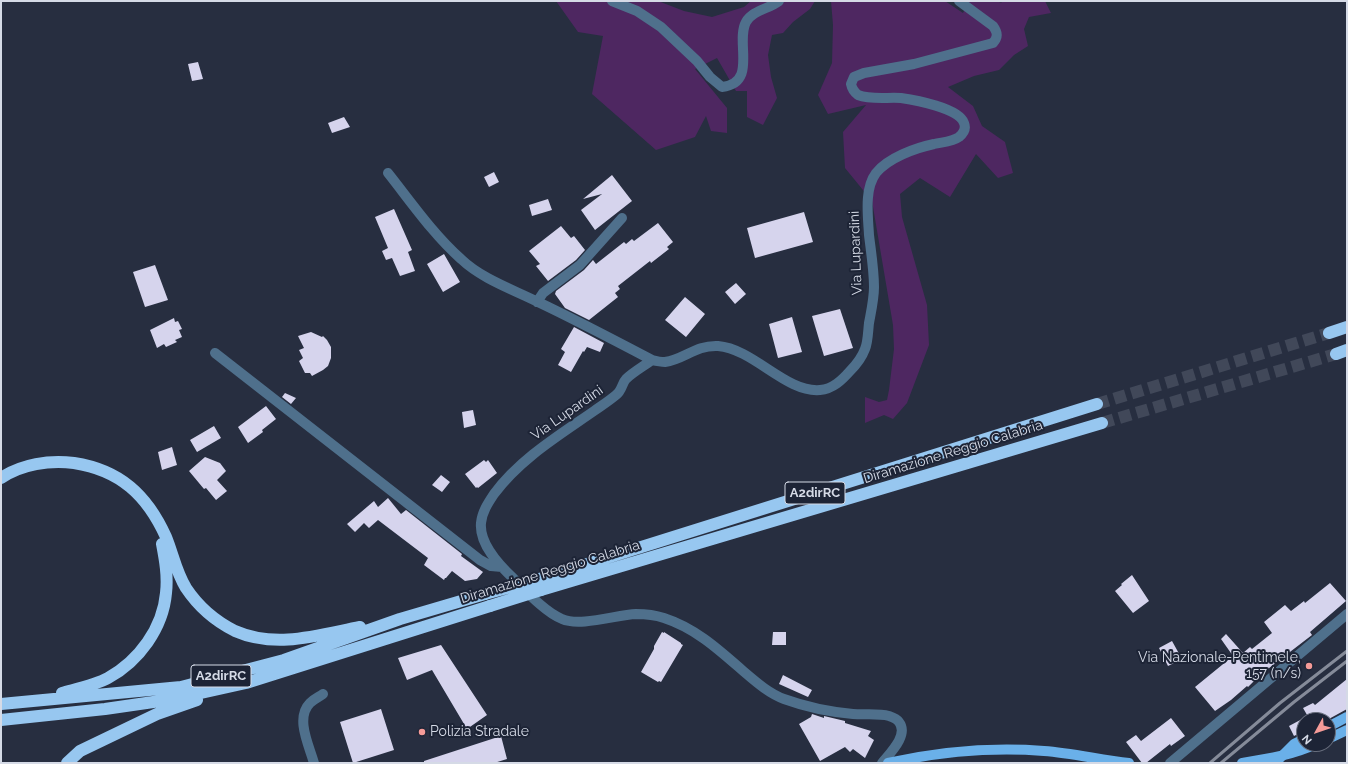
<!DOCTYPE html>
<html>
<head>
<meta charset="utf-8">
<style>
  body { margin:0 }
  #map { position:relative; width:1348px; height:764px; overflow:hidden; background:#272e40; font-family:Raleway,sans-serif }
  canvas { display:block }
  .frame { position:absolute; inset:0; border:2px solid #d5dae6; pointer-events:none }
  .north { position:absolute; left:1296px; top:712px; width:40px; height:40px; box-sizing:border-box; background:#1d2436; border:1px solid #676d7c; border-radius:50%; rotate:230deg; font-size:11px; font-weight:700; line-height:16px; text-align:center; color:#d5dae6 }
  .north::after { content:''; display:block; margin:auto; width:14px; height:18px; background:#f59b98; clip-path:polygon(50% 0,100% 100%,50% 72%,0 100%) }
</style>
</head>
<body>
<div id="map">
<canvas width="1348" height="764"></canvas>
<div class="frame"></div>
<div class="north">N</div>
</div>
<script>
const ctx = document.querySelector('canvas').getContext('2d');
ctx.lineJoin = 'round';
function fillPath(path, color) { ctx.fillStyle = color; ctx.fill(path, 'evenodd'); }
function stroke(path, color, width, dash) { ctx.strokeStyle = color; ctx.lineWidth = width; ctx.lineCap = dash ? 'butt' : 'round'; ctx.setLineDash(dash || []); ctx.stroke(path); }
function label(font, color, halo, rows, align = 'center') {
  ctx.font = font + ' Raleway,sans-serif'; ctx.lineWidth = 4; ctx.setLineDash([]); ctx.textBaseline = 'middle'; ctx.strokeStyle = halo; ctx.fillStyle = color; for (const [text, x, y, turn = 0] of rows) {
    ctx.save(); ctx.translate(x, y); ctx.rotate((+turn || 0) * Math.PI / 180); ctx.textAlign = isNaN(turn) ? turn : align; if (halo) ctx.strokeText(text, 0, 0); ctx.fillText(text, 0, 0); ctx.restore();
  }
}
fillPath(new Path2D(`
  M556,1h102l26,10 28,6 32,-10 7,-6h64l-5,8 -17,13 -10,11 -11,2 -4,20 3,22 6,21 -14,27 -16,-8v-26h-11l-19,-33 -22,11 32,39v25l-16,-2 -5,-15 -11,21 -39,13 -64,-56 11,-58 -25,-4z
  M831,1h114l18,12 6,-12h27l6,2 -2,-2h45l6,12 -22,4 -5,12 4,17 -14,9 -15,15 -25,6 -26,11 25,19 9,20 23,16 8,31 -15,5 -22,-24 -26,43 -30,-19 -20,16 2,23 25,88 2,40 -22,58 -14,16 -9,-4 -19,8v-26l14,5 8,-2 2,-10 5,-41 -1,-24 -21,-124 -27,-33 -2,-36 23,-27 -38,9 -10,-19 14,-32 1,-38z`), '#4e2761');
fillPath(new Path2D(`
  M198,62l5,17 -11,2 -4,-17z
  M344,117l6,10 -18,6 -4,-10z
  M494,172l5,10 -10,5 -5,-10z
  M612,175l20,26 -37,29 -14,-20 21,-16 -19,5z
  M548,199l4,11 -20,6 -3,-11z
  M394,209l18,41 -4,2 7,19 -15,5 -8,-18 -6,2 -4,-9 6,-3 -13,-31z
  M804,212l9,30 -58,16 -8,-30z
  M658,223l15,19 -6,5 2,2 -18,14 -1,-2 -32,25 2,3 -5,4 3,4 -29,23 -24,-12 -10,-14 1,-3 28,-21 9,-10 3,4 28,-22 2,2 6,-5 2,2z
  M561,226l10,12 3,-2 11,14 -9,10 -28,21 -12,-15 4,-2 -11,-13z
  M444,254l16,28 -17,10 -16,-28z
  M155,265l13,35 -23,7 -12,-35z
  M736,283l10,11 -11,10 -10,-12z
  M685,297l20,17 -19,23 -21,-17z
  M840,309l13,39 -29,8 -12,-40z
  M792,317l10,35 -24,6 -9,-34z
  M174,318l1,4 3,-1 4,8 -3,1 3,7 -7,3 2,2 -11,5 -2,-3 -7,4 -7,-18z
  M574,327l30,16 -4,9 -13,-5 -3,5 -1,-1 -12,21 -13,-7 7,-13 -4,-3z
  M311,332l11,5 1,-1 4,4 4,7v11l-3,8 -5,4 -11,6 -2,-3h-5l-6,-12 4,-3 -4,-8 5,-2 -6,-12z
  M285,393l11,5 -5,6 -9,-7z
  M266,406l10,13 -14,11 1,2 -15,11 -10,-16z
  M473,410l3,15 -12,3 -2,-16z
  M214,426l7,12 -24,14 -7,-12z
  M172,447l5,18 -15,5 -4,-18z
  M205,457l15,6 6,8 -9,9 10,11 -11,9 -10,-12 -2,1 -15,-18z
  M484,460l2,2 2,-2 9,13 -19,15 -1,-1 -1,1 -11,-14z
  M441,475l9,7 -8,10 -10,-7z
  M388,498l13,16 5,-4 56,44 -1,2 22,16 -6,7 -12,2 -13,-10 -6,7h-1l-1,2 -20,-15 4,-7 -50,-38 -9,8 -5,-5 -9,9 -8,-8 27,-23 4,6z
  M1132,575l17,26 -16,12 -18,-22 7,-6 -1,-1z
  M1330,583l16,18 -36,31 2,3 -52,40 -12,12 -1,-1 -16,14 -16,11 -20,-24 38,-31 -12,-17 5,-5 17,19 7,-6 2,2 20,-16 -8,-11 21,-17 6,6 13,-10 1,2z
  M662,632l2,1v-1l17,11v1l2,1 -22,37 -2,-1 -1,1 -17,-10 13,-23v-3z
  M773,632h13v13h-14z
  M1172,641l10,18 -14,7 -9,-18z
  M441,645l46,70 -20,14 -35,-59 -25,10 -9,-22z
  M783,675l29,15 -4,7 -29,-13z
  M1347,679v30l-20,11h-17l-7,-12 10,-5 2,2z
  M381,709l13,41 -41,13 -13,-41z
  M812,714l12,4v-2l21,5v2l26,8 -3,5 6,4 -9,18 -12,-9 -3,3 -5,-5 -25,14 -21,-37 12,-7z
  M1171,718l14,18 -14,10 -1,-2 -24,19h-4l-16,-21 10,-7 5,6z
  M1304,718v13l-10,5 -5,-10z
  M501,736l6,23 -13,4h-70v-2z`), '#d6d4ed');
stroke(new Path2D(`
  M1097,404l232,-71
  M1102,423l234,-69`), '#414859', 12, [12, 6]);
stroke(new Path2D(`
  M612,1l25,10 24,16 36,34 13,16 12,10c36,-4 13,-45 24,-65 7,-12 23,-13 33,-21
  M388,173c23,29 45,61 73,86 21,20 51,30 77,43 38,18 76,38 114,58
  M537,302l6,-9 37,-28 42,-47
  M215,353l265,207 11,6 11,1
  M314,763c-5,-18 -19,-45 -4,-60 4,-4 9,-6 13,-9
  M882,763c8,-10 27,-28 17,-41 -2,-3 -7,-5 -10,-6 -11,-3 -24,-1 -36,-2 -22,-2 -47,-7 -69,-15 -16,-6 -29,-18 -42,-29 -24,-21 -47,-42 -78,-52 -9,-3 -19,-4 -28,-4 -20,1 -56,13 -74,5 -17,-7 -35,-27 -48,-40 -15,-14 -35,-35 -33,-56 1,-11 7,-20 13,-29 26,-35 64,-58 100,-83 7,-5 15,-10 22,-16 6,-4 6,-12 10,-16 7,-7 18,-13 26,-19 4,1 9,2 13,2 20,-3 30,-17 53,-16 36,3 68,47 102,44 13,-1 22,-10 30,-19 6,-6 12,-14 15,-22 3,-7 3,-18 4,-26 2,-11 5,-24 5,-36 0,-17 -3,-35 -5,-52 -1,-19 -5,-46 7,-62 12,-15 39,-25 58,-29 8,-2 18,-2 25,-7 5,-4 7,-9 5,-14 -5,-15 -49,-23 -63,-25 -13,-1 -30,2 -43,-3 -4,-3 -6,-6 -7,-11l3,-7 10,-4 50,-9 79,-21c5,-6 5,-10 0,-17l-34,-25
  M1170,763l177,-149`), '#4f708c', 10);
stroke(new Path2D(`
  M1328,727l19,-10
  M1328,739l19,-9
  M888,763c50,-11 104,-16 156,-12 28,2 57,9 85,12
  M1275,763l19,-19 10,-5`), '#6ab0e9', 10);
stroke(new Path2D(`
  M1329,333l18,-6
  M1336,354l11,-4
  M1,478c21,-14 48,-18 73,-15 46,7 73,32 92,74 7,17 10,35 20,51 12,18 29,33 49,43 41,18 84,4 125,-4
  M533,581l564,-177
  M541,590l561,-167
  M62,693c14,-4 33,-8 46,-15 31,-17 55,-50 58,-85 2,-17 -1,-33 -4,-49
  M1,704l180,-17 103,-27 116,-41 85,-25
  M1,720l104,-11 69,-10 72,-16 244,-77
  M67,763l13,-12 77,-37 40,-14`), '#97c7f0', 12);
stroke(new Path2D(`
  M1210,763l70,-60 67,-52
  M1221,763l73,-61 53,-41`), '#858b99', 3);
stroke(new Path2D(`
  M1242,763c25,-4 51,-8 74,-19`), '#6ab0e9', 10);
stroke(new Path2D(`
  M485,594l48,-13
  M490,606l51,-16`), '#97c7f0', 12);
for (const [x, y, r, color] of [
  [1309,666,4,"#f59b98"],
  [422,732,4,"#f59b98"]
]) { const dot = new Path2D(); dot.arc(x, y, r, 0, 2 * Math.PI); ctx.fillStyle = color; ctx.fill(dot); stroke(dot, '#1d2436', 1.5); }
for (const [x, y, w] of [
  [815,493,60],
  [221,676,60]
]) { const box = new Path2D(); box.roundRect(x - w / 2, y - 11, w, 22, 3); ctx.fillStyle = '#1d2436'; ctx.fill(box); stroke(box, '#d5dae6', 1); }
label('bold 13px', '#d5dae6', null, [
  ["A2dirRC",815,493],
  ["A2dirRC",221,676]
]);
label('14px', '#d5dae6', '#1d2436', [
  ["Via Lupardini",856,253,-92],
  ["Via Lupardini",567,413,-35],
  ["Diramazione Reggio Calabria",953,452,-17],
  ["Diramazione Reggio Calabria",550,572,-17]
]);
label('14px', '#d5dae6', '#1d2436', [
  ["Via Nazionale-Pentimele,",1301,658],
  ["157 (n/s)",1301,674],
  ["Polizia Stradale",430,732,"left"]
], 'right');
</script>
</body>
</html>
